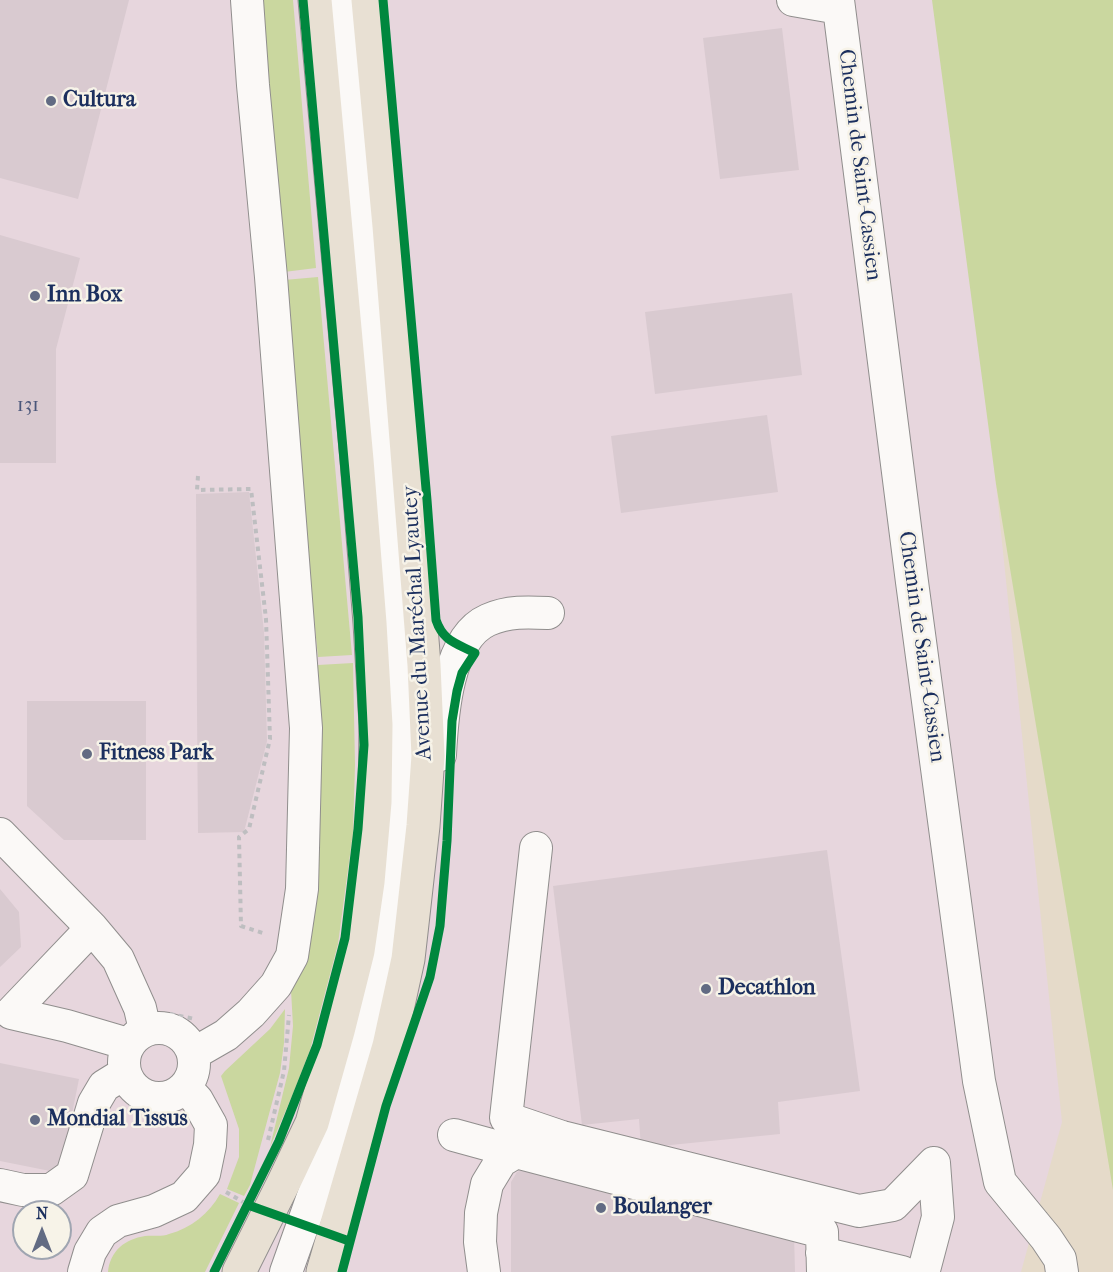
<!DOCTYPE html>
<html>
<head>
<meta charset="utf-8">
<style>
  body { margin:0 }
  #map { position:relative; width:1113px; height:1272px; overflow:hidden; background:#e5dac9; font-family:"IM FELL French Canon",serif }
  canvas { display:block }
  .north { position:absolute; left:12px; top:1200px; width:60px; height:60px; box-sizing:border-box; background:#f7f3e8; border:2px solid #9fa5b1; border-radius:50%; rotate:0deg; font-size:16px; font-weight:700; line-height:24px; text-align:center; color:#1b2f5e }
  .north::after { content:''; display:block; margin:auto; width:21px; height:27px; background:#626b83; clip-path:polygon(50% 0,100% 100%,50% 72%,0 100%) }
</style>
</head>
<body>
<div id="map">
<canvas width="1113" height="1272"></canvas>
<div class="north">N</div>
</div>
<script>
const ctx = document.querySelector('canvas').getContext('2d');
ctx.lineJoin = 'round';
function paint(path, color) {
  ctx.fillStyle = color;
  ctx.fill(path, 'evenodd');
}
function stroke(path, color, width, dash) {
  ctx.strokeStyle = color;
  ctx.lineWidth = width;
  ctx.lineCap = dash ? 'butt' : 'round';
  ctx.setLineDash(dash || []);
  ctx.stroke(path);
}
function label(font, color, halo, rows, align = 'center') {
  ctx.font = font + ' "IM FELL French Canon",serif';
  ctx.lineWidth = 5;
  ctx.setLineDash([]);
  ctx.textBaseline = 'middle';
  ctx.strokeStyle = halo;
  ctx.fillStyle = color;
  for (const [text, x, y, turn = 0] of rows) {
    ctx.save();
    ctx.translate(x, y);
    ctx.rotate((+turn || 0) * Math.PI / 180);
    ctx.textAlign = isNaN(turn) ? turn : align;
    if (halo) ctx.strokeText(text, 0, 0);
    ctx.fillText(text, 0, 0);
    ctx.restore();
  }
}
paint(new Path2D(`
  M 0,0 L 940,0 L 996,484 L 1062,1122 L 1021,1272 L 0,1272 ZM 24,1212 L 60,1212 L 60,1248 L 24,1248 Z`), '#e7d6dd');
paint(new Path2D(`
  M 258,0 L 293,0 L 316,268 L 284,272 Z
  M 932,0 L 1113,0 L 1113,1190 L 996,484 Z
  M 318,277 L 352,655 L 318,657 L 308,560 L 284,280 Z
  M 353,663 L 355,765 L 353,832 L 338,944 L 310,1050 L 292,1096 L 270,1147 L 289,1068 L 293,1026 L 291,990 L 320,777 L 318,665 Z
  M 285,1009 L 284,1043 L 280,1073 L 250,1185 L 244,1196 L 227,1189 L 239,1157 L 239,1129 L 221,1076 L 225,1071 L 270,1029 Z
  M 220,1194 L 239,1203 L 205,1272 L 108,1272 C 110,1251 125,1239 145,1236 C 153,1235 162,1237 169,1234 C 191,1228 209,1214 220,1194 Z`), '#cad79f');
paint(new Path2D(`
  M 0,0 L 129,0 L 78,199 L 0,178 Z
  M 782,28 L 799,170 L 720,179 L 703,38 Z
  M 0,235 L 80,258 L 56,349 L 56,463 L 0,463 Z
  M 792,293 L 802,375 L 655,394 L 645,312 Z
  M 767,415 L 778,492 L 621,513 L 611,436 Z
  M 249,492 L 264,632 L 267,741 L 244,832 L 198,833 L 197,709 L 196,494 Z
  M 27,701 L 146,701 L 146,840 L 64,840 L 27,806 Z
  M 827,850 L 860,1091 L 778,1102 L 780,1134 L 641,1148 L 639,1119 L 582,1125 L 553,886 Z
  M 0,889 L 19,912 L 21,947 L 0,967 Z
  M 0,1063 L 79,1079 L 60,1173 L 0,1161 Z
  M 529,1167 L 794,1234 L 795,1272 L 511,1272 L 511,1182 L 517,1172 Z`), '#d9cad0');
const minor = new Path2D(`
  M 793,0 L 839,8
  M 838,0 L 912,582 L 979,1081 L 1000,1182 L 1046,1238 L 1060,1259 L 1062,1272
  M 440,755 C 442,716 447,638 488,620 C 508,611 528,612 548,613
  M 0,834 L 92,928 L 118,959 L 140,1008 L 145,1030
  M 536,848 L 506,1118 L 562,1137 L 859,1211 L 893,1205 L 934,1163
  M 92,928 L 11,1013 L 67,1026 L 128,1044
  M124 1063a35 35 0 1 1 70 0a35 35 0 1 1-70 0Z
  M 193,1054 L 226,1035 L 251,1013 L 276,985 L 292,956 L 302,889 L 306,728 L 271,277 L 253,85 L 247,0
  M 454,1135 L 516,1152
  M 0,1185 L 23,1190 L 51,1190 L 72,1175 L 94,1103 L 104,1086 L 125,1073
  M 822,1253 L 902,1272
  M 84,1272 L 90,1252 L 102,1232 L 118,1221 L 154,1211 L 184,1197 L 204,1174 L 210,1145 L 211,1125 L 197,1100 L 185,1087
  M 286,1272 L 328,1154 L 366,1036 L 379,976 L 394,886 L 402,774 L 402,705 L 397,625 L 342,0
  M 484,1272 L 480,1242 L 481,1213 L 487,1184 L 501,1161 L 516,1152 L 822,1232 L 823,1272
  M 920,1272 L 924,1270 L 938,1217 L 934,1163`);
const major = new Path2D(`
  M 239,1272 L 284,1182 L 312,1123 L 338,1031 L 358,951 L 368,882 L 375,802 L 376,725 L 370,623 L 357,460 L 315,0
  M 323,1272 L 389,1046 L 408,959 L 423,826 L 428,756 L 424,665 L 389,226 L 368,0`);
stroke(minor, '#908e8d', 34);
stroke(major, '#908e8d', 35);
stroke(new Path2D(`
  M 198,476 L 197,490 L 251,489 L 266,619 L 270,739 L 249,829 L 239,837 L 241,926 L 266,934
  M 170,1014 L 195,1019
  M 129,1104 L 162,1109 L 165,1111
  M 268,1140 L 284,1071 L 289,1015
  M 226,1192 L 243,1202`), '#bebec0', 4, [4.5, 4.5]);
stroke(minor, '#fbf9f7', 32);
stroke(major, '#e8e0d3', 33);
stroke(new Path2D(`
  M 248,1205 L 349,1241
  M 214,1272 L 279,1141 L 317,1045 L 345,938 L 358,829 L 364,745 L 358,617 L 303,0
  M 342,1272 L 386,1106 L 430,977 L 440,926 L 447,841 L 452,721 L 457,691 L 462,673 L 475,653 C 456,643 443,641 436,620 L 427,500 L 383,0`), '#00873e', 9);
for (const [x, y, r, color] of [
  [51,101,6,"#626b83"],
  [35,296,6,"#626b83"],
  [87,754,6,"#626b83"],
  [706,989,6,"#626b83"],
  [35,1120,6,"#626b83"],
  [601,1208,6,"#626b83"]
]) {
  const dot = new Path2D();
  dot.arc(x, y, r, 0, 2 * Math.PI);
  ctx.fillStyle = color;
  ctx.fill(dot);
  stroke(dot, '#f7f3e8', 2);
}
label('20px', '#4a567a', null, [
  ["131",28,406]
]);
label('bold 22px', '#1b2f5e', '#f7f3e8', [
  ["Cultura",63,101],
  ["Inn Box",47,296],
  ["Fitness Park",99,754],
  ["Decathlon",718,989],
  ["Mondial Tissus",47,1120],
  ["Boulanger",613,1208]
], 'left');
label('22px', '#1b2f5e', '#f7f3e8', [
  ["Chemin de Saint-Cassien",859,165,83],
  ["Avenue du Maréchal Lyautey",418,623,-93],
  ["Chemin de Saint-Cassien",921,647,82]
]);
</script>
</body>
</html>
